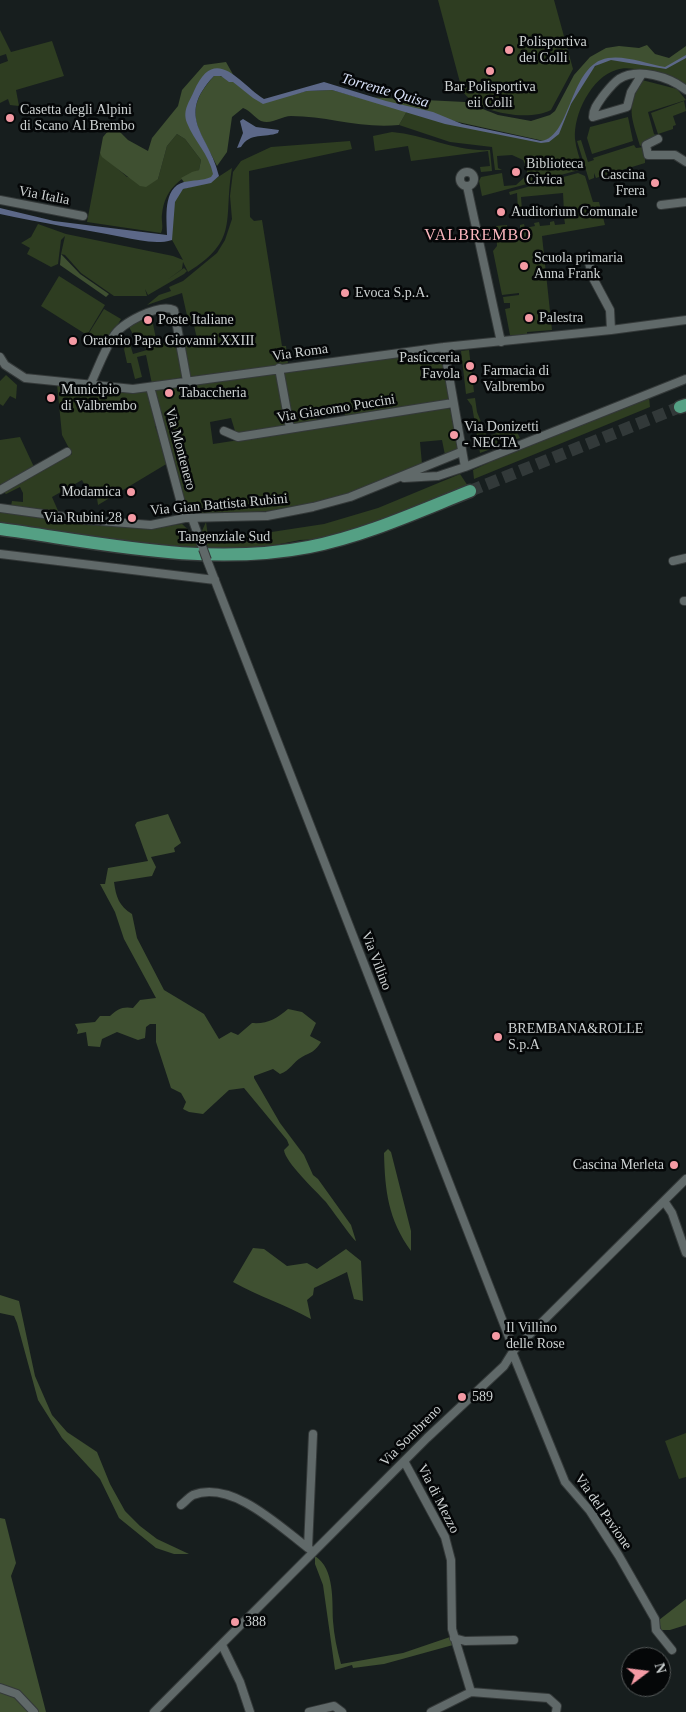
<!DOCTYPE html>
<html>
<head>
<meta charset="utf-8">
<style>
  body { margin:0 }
  #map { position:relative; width:686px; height:1712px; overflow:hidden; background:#171e1e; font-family:Georgia,serif }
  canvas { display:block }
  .north { position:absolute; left:621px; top:1647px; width:50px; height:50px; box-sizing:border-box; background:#050708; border:1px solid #555959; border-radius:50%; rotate:75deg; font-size:14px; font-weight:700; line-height:20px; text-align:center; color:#ced3d3 }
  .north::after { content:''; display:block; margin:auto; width:18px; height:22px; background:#f49aa4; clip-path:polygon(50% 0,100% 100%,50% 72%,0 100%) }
</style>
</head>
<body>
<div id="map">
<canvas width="686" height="1712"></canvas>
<div class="north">N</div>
</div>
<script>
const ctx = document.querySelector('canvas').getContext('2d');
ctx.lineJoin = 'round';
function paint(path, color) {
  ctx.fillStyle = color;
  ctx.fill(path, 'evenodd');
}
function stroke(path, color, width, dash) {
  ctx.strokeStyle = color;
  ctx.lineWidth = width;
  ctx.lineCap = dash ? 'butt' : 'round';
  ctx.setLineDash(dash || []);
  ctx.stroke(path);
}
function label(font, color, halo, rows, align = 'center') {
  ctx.font = font + ' Georgia,serif';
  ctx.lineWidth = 5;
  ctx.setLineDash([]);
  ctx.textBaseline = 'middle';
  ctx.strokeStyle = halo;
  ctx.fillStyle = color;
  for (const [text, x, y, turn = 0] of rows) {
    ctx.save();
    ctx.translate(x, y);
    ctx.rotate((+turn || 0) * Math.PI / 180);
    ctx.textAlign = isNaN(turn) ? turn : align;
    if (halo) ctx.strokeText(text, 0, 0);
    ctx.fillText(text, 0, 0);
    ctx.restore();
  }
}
paint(new Path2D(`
  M 438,0 L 554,0 L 573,69 L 551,110 C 529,122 475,113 462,90 Z
  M 0,30 L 11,52 L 52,41 L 64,76 L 16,90 L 19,106 L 10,105 L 8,99 L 0,103 L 0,64 L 8,61 L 6,54 L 0,56 Z
  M 686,56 L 686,86 C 675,78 664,76 651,73 C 640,70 627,66 616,70 C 592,77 573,114 575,139 C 576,149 580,159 583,169 L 482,196 L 479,181 L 481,177 L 502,173 L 504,186 L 516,185 L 527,175 L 527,168 L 523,160 L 512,155 L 497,156 L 498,168 L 502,170 L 495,170 L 492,147 L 450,142 L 399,125 L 407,111 L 539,142 C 548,132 559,122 566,112 C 579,93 586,64 611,58 L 666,68 Z
  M 642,80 L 677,89 L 686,100 L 648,112 L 654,134 L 658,136 L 640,146 C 631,115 626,109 642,80 Z
  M 684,101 L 686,111 L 673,116 L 676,125 L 673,126 L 673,129 L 658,134 L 651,113 Z
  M 628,117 L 633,141 L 592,154 L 587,138 L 590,127 Z
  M 392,132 C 426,135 456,152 490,150 L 492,171 L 481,172 L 480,167 L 490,166 L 488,151 L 411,161 L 408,146 L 375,151 L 373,136 Z
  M 177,134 L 185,139 L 201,160 L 199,170 C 178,179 165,190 162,214 C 161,221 164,227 161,233 L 87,222 L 100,153 L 127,177 L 158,179 L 167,146 Z
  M 581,140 L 588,162 L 594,160 L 593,158 L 634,145 L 636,148 L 645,147 L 645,163 L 596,178 L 594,173 L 594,178 L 589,180 L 577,141 Z
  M 350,141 L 352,149 L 249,171 L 250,217 L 254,221 L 262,220 L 282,346 L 286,346 L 288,364 L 189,377 L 184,341 L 197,339 L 193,321 L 188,320 L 182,293 L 147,305 L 159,295 L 171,291 L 169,287 L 183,281 L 217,253 L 225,240 L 232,219 L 230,196 L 233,172 L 241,161 L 271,147 Z
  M 232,168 C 223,220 240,240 188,272 L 183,262 L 182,269 L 167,280 L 184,268 L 187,271 L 184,274 L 148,295 L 145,289 L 147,296 L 114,296 L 81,273 L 65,255 L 61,254 L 65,236 L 61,240 L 58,264 L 51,267 L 27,254 L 30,248 L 21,243 L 31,237 L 38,224 L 66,234 L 173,256 L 183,260 L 171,238 L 170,207 L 179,190 L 212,181 Z
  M 578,173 L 585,176 L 593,202 L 599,202 L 605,225 L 542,236 L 552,330 L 527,332 L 527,335 L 510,335 L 505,309 L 510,308 L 510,303 L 504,303 L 503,297 L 519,295 L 519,293 L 502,295 L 493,251 L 497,246 L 496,226 L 507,225 L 508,232 L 520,230 L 520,225 L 524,224 L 525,228 L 535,226 L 534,223 L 539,222 L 540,226 L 550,225 L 550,222 L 554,221 L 555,225 L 565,224 L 564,217 L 567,215 L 564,212 L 563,193 L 521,197 L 522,210 L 518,210 L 517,193 L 510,195 L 509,192 Z
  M 59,276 L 105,305 L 87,335 L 41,306 Z
  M 104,309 L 121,319 L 107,343 L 89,333 Z
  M 151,314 L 157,344 L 175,341 L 183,377 L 152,384 L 146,355 L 137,357 L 142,377 L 135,379 L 131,363 L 127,363 L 124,349 L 127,343 L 122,339 L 128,338 L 133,354 L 147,350 L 136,340 L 129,327 L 139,317 Z
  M 469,350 L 474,392 L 466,394 L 461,351 Z
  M 422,352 L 423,357 L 437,355 L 444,365 L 450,401 L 345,416 L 344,411 L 316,416 L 317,421 L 240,434 L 235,431 L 231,418 L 210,422 L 213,444 L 448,408 L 452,411 L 459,450 L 445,455 L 442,440 L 420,442 L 422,464 C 385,480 346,498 306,506 C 274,512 240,513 207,513 L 192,514 L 188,505 L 183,506 L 174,472 L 177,471 L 154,389 Z
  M 6,375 L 17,385 L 16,399 L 10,396 L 3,406 L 0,404 L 0,381 Z
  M 57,384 L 113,391 L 147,391 L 158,426 L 155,426 L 168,463 L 98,505 L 97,498 L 92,499 L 82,480 L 52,497 L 59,513 L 11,506 L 12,501 L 23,502 L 23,493 L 20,487 L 6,494 L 3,492 L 72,454 L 62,435 Z
  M 649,397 L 650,407 L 474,479 L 473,470 L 488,463 L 488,461 Z
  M 475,398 L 477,412 L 487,437 L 514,426 L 520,438 L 480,453 L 472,406 L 467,399 Z
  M 20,437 L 34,467 L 0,485 L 0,440 Z
  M 460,474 L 468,486 L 369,526 L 320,539 L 300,540 L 260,548 L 209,549 L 201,533 L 206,522 L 208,536 L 265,533 L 324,524 L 378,508 Z
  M 0,512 L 96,524 L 153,528 L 182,524 L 192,533 L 199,549 L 168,547 L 0,524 Z
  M 686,1433 L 686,1477 L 679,1479 L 665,1441 Z`), '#2e3d21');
paint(new Path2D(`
  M 647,45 L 655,54 L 669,58 L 686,46 L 686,56 L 666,68 L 611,58 C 569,67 575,130 544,141 L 458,122 L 365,97 L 465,102 L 498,115 L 531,121 L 550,115 L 555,111 L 574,75 L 590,57 L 606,48 L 619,46 L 639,48 Z
  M 226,62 L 235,78 L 214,72 L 188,112 L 212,159 L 215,179 L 186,185 L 181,178 L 192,172 L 199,170 L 201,160 L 185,139 L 177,134 L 167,146 L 158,179 L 146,187 L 140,186 L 102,157 L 100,153 L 103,137 L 108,131 L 118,130 L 128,140 L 148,151 L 152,138 L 178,106 L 182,90 L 204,65 Z
  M 214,76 C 231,74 246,93 261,102 L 307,91 L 332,90 L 407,111 L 399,125 C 361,129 328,116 291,116 C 281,116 272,125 261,121 C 254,117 251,111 243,108 L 232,117 L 227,152 L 217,166 C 200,129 180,113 214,76 Z
  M 61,254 L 80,274 L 109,294 L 106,297 L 60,265 Z
  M 168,814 L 181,843 L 174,848 L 175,852 L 151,857 L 156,867 L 152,876 L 114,882 C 116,897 119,906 132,914 L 137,938 L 164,990 L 204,1014 L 219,1039 L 231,1032 L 238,1035 L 252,1023 C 268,1024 276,1019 288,1009 L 302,1012 L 316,1023 L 310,1036 L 321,1042 C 315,1052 311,1052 302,1057 C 293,1062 290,1071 280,1074 L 273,1069 L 254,1076 L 254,1078 L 280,1123 L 304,1155 L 313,1175 L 318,1179 L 351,1225 L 356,1241 C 353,1240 331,1208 325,1201 C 316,1191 285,1162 284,1150 L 289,1145 L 287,1140 L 244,1088 L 229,1090 L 203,1114 L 189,1112 L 183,1109 L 186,1102 L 181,1093 L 171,1088 L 156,1042 L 156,1024 L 150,1024 L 146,1027 L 145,1038 L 138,1040 L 117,1032 L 102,1039 L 100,1047 L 88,1046 L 86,1032 L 77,1034 L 78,1030 L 75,1024 L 95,1022 L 100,1016 L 110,1016 C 117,1009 123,1006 133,1008 L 140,1000 L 156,998 L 124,939 L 115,912 L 100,884 L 105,884 L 108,868 L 148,861 L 135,825 L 137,822 Z
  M 388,1149 L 391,1152 L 411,1231 L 411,1251 C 388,1219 385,1191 384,1153 Z
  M 253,1248 L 264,1249 L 287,1266 L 307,1263 L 317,1269 L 346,1249 L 361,1261 L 363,1301 L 354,1299 L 347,1272 L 314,1288 L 313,1295 L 307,1300 L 311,1319 C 286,1305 258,1296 233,1282 Z
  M 0,1295 L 19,1301 L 35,1376 L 52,1415 L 67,1432 L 97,1452 L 110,1484 L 125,1511 L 140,1526 L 157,1539 L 189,1554 L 174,1554 L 156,1548 L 119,1518 L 100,1479 L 62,1438 L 38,1400 L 17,1323 L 14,1316 L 0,1313 Z
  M 0,1518 L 5,1519 L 16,1563 L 11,1576 L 46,1712 L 0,1712 Z
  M 315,1556 C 335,1569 332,1601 333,1621 C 334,1635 337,1650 341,1664 L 403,1653 L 450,1637 L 453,1645 L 384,1664 L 353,1668 L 352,1665 L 335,1670 L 323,1585 L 315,1564 Z
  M 686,1599 L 686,1625 L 670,1630 L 661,1630 L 659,1620 Z`), '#3f5031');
paint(new Path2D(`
  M 686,55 L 686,58 L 666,69 L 611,60 L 595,66 L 571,104 L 559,134 L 549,142 L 541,143 L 445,124 L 332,90 L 307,91 L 263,104 L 253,98 L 233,82 L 229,82 L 221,76 L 214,76 C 174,118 210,135 219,176 L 211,183 L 183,189 L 175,202 L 172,240 C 156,245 139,240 122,237 C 81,229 41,223 0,214 L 0,208 L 54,221 L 167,235 C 167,219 162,188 184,182 C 193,180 202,181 211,177 L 213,174 C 209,154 194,141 187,123 C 182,110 190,101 194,91 C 215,43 239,83 264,99 L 324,82 L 386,101 L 433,112 L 462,124 L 541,141 C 572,137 569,64 608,58 C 625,55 648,64 665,67 Z
  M 243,119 L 256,127 L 279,130 L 278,133 C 265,138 250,132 241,147 L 237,148 L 243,133 L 240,121 Z`), '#5c6888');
stroke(new Path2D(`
  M 470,491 L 680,407`), '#323939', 12, [12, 6]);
const minor = new Path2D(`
  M 642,74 L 631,92 L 627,107 L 593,117 C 593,109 598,103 603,96 C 607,91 613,83 619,79 C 638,67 670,77 686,90
  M 658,139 L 646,145 L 648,155 L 675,155 L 686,162
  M460 179a7 7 0 1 1 14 0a7 7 0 1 1-14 0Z
  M 467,186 L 501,342
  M 0,200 L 83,216
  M 661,205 L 686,202
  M 589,263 L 594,280 L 610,310 L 611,330
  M 444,347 L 465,467
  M 0,357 L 5,365 L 25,378 L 133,389 L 444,347 L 611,330 L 686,320
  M 279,368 L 290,428
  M 91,383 C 98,368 104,351 113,337 C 121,323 159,303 174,310 L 187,381
  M 150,387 L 185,518
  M 224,431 L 238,437 L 453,403
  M 404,478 L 438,476 L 465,467 L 686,379
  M 0,490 L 67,452
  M 0,508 L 87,520 L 151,525 L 185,518 L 267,516 L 313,507 L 350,497 L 461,452
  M 192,518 L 203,549
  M 0,554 L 215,580
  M 207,560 L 514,1350
  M 673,561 L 686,558
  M 684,601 L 686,601
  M 664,1201 L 672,1213 L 686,1253
  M 513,1354 L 565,1482 L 590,1511 L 619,1556 L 655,1619 L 656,1630 L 672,1650
  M 404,1461 L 445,1537 L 451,1560 L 452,1629 L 471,1692 L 548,1698 L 557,1706 L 556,1712
  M 181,1505 C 185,1502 189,1497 193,1495 C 232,1480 279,1526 308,1548
  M 311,1550 L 308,1548 L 313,1434
  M 454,1638 L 465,1641 L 514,1640
  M 222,1645 L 240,1682 L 250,1712
  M 0,1688 L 17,1694 L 34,1712
  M 154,1712 L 427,1438 L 504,1366 L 514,1350 L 686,1179
  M 309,1712 L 334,1706 L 342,1712
  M 431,1712 L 471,1692`);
const trunk = new Path2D(`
  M 680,407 L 686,405
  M 0,529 C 102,543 206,567 309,547 C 365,536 417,512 470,491`);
stroke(minor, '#343939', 10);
stroke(trunk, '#343939', 15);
stroke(minor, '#606969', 8);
stroke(trunk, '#54a084', 12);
const minorBridge = new Path2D(`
  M 203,549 L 207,560`);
stroke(minorBridge, '#343939', 10, []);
stroke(minorBridge, '#606969', 8);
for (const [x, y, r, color] of [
  [509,50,5,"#f49aa4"],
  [490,71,5,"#f49aa4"],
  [10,118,5,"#f49aa4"],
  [516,172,5,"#f49aa4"],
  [655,183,5,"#f49aa4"],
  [501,212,5,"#f49aa4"],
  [524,266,5,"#f49aa4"],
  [345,293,5,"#f49aa4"],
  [529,318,5,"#f49aa4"],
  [148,320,5,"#f49aa4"],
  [73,341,5,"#f49aa4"],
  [470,366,5,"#f49aa4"],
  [473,379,5,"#f49aa4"],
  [169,393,5,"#f49aa4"],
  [51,398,5,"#f49aa4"],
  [454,435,5,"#f49aa4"],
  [131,492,5,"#f49aa4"],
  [132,518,5,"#f49aa4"],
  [498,1037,5,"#f49aa4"],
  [674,1165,5,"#f49aa4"],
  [496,1336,5,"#f49aa4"],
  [462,1397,5,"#f49aa4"],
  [235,1622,5,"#f49aa4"]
]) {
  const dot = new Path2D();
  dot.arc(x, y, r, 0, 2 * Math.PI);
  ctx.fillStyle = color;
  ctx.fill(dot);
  stroke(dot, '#050708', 2);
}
label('14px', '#ced3d3', '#050708', [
  ["Polisportiva",519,42],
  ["dei Colli",519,58],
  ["Bar Polisportiva",490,87,"center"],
  ["eii Colli",490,103,"center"],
  ["Casetta degli Alpini",20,110],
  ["di Scano Al Brembo",20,126],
  ["Biblioteca",526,164],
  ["Civica",526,180],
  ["Cascina",645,175,"right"],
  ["Frera",645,191,"right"],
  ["Auditorium Comunale",511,212],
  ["Scuola primaria",534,258],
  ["Anna Frank",534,274],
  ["Evoca S.p.A.",355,293],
  ["Palestra",539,318],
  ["Poste Italiane",158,320],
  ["Oratorio Papa Giovanni XXIII",83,341],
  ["Pasticceria",460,358,"right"],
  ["Favola",460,374,"right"],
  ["Farmacia di",483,371],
  ["Valbrembo",483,387],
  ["Municipio",61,390],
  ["di Valbrembo",61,406],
  ["Tabaccheria",179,393],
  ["Via Donizetti",464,427],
  ["- NECTA",464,443],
  ["Modamica",121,492,"right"],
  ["Via Rubini 28",122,518,"right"],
  ["BREMBANA&ROLLE",508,1029],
  ["S.p.A",508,1045],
  ["Cascina Merleta",664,1165,"right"],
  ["Il Villino",506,1328],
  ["delle Rose",506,1344],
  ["589",472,1397],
  ["388",245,1622]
], 'left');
label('14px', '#ced3d3', '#050708', [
  ["Via Italia",44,196,11],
  ["Via Roma",300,353,-8],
  ["Via Giacomo Puccini",336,409,-9],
  ["Via Montenero",180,449,75],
  ["Via Gian Battista Rubini",219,505,-5],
  ["Tangenziale Sud",224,537],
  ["Via Villino",376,961,69],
  ["Via Sombreno",411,1436,-45],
  ["Via di Mezzo",438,1499,63],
  ["Via del Pavione",603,1512,55]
]);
label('italic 15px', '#d9e2f9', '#050708', [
  ["Torrente Quisa",385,91,16]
]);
ctx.letterSpacing = '1px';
label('16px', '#fcb7be', '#050708', [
  ["VALBREMBO",478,236]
]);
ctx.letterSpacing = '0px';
</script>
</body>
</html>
